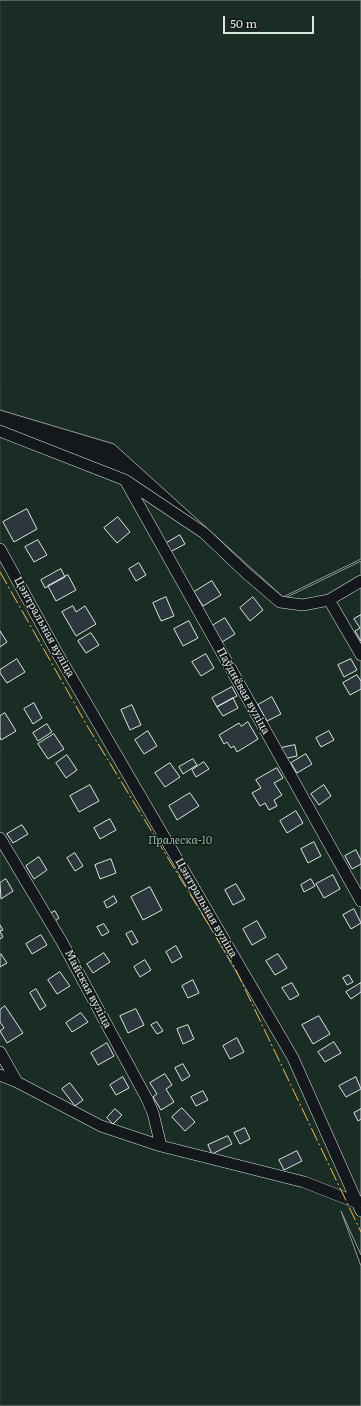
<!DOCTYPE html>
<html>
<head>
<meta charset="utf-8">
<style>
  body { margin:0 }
  #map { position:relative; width:361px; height:1406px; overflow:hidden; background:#14181c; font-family:Literata,serif }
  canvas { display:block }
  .scale { position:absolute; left:223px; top:16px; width:91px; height:18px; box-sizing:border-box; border:2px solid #d8e6dc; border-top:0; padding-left:5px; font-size:12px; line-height:14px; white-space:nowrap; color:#d8e6dc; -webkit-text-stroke:3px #14181c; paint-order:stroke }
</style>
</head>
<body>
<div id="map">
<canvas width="361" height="1406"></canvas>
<div class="scale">50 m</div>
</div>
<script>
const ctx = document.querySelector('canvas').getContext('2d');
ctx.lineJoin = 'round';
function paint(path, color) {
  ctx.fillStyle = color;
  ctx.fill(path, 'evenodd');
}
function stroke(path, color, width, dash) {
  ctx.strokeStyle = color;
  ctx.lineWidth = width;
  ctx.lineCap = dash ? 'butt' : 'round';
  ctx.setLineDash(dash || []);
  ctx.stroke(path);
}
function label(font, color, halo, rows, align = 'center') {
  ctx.font = font + ' Literata,serif';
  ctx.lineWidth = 3;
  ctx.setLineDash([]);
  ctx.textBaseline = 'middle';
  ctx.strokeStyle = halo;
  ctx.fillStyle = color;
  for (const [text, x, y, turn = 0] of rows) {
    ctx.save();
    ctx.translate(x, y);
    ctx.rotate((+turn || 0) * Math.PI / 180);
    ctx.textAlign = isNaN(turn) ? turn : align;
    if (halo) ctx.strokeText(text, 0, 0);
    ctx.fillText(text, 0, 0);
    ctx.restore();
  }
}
const green = new Path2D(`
  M 0,0 L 361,0 L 361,559 L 283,597 L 114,444 L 0,410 Z
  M 0,428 L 123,474 L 283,599 L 361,561 L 361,1255 L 341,1211 L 361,1266 L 361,1406 L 0,1406 Z`);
paint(green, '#1a2d24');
stroke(green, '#939e99', 1);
const building = new Path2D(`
  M 27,509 L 37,529 L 14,542 L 3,522 Z
  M 118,517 L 130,532 L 117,543 L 104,528 Z
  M 180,535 L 185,544 L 170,552 L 165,544 Z
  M 38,540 L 47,555 L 34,562 L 25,547 Z
  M 139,563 L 146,575 L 136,581 L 129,569 Z
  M 61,569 L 65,577 L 45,588 L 41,580 Z
  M 68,575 L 76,590 L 56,601 L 48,586 Z
  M 212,581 L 221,595 L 203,606 L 194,592 Z
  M 166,597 L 174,616 L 161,621 L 153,603 Z
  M 253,597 L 263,610 L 250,621 L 240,608 Z
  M 73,606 L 76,612 L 85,606 L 96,624 L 76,636 L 62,612 Z
  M 361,615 L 361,641 L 355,631 L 360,628 L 354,619 Z
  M 225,618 L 235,634 L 222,642 L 212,626 Z
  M 189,621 L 198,638 L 183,646 L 174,629 Z
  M 0,631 L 7,642 L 0,647 Z
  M 91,633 L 99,645 L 86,653 L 78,641 Z
  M 206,654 L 214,668 L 201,676 L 192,662 Z
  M 17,659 L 25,672 L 7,683 L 0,673 L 0,670 Z
  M 351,659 L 357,670 L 344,677 L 338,665 Z
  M 357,675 L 361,681 L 361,689 L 350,695 L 343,683 Z
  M 232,687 L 237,696 L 217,707 L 212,698 Z
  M 272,697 L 281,714 L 267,721 L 258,705 Z
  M 233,698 L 238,708 L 223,716 L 217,707 Z
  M 34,703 L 42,718 L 33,724 L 24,709 Z
  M 132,705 L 141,725 L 130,730 L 121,710 Z
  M 5,713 L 16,731 L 1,740 L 0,737 L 0,716 Z
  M 248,722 L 258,739 L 237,752 L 234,746 L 231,748 L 227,742 L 224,744 L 219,735 L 239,723 L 241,726 Z
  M 47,724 L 52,732 L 38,741 L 33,733 Z
  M 148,731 L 157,746 L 144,754 L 135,740 Z
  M 329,731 L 334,740 L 321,747 L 316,738 Z
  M 54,734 L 64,749 L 48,759 L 38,744 Z
  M 295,745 L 297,756 L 284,759 L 281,748 Z
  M 306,754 L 312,764 L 297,773 L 291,763 Z
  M 67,755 L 77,770 L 66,778 L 56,763 Z
  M 193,759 L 197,765 L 183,774 L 179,767 Z
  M 204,762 L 209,769 L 196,777 L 192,770 Z
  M 170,763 L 180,777 L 165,787 L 155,773 Z
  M 277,768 L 283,778 L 274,783 L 282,795 L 274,800 L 277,806 L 269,810 L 265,803 L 260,806 L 252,793 L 261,788 L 256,780 Z
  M 90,785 L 99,801 L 79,812 L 70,796 Z
  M 324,785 L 331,796 L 319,805 L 311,794 Z
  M 190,793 L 199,806 L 177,820 L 169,806 Z
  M 296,811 L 303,823 L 287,833 L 280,821 Z
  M 110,819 L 116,830 L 100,839 L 94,828 Z
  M 22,825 L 28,834 L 13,843 L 7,834 Z
  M 314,842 L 321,856 L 308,863 L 301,849 Z
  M 356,850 L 361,860 L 361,864 L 352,869 L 345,856 Z
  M 75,853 L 83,866 L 75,871 L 67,858 Z
  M 39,857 L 47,870 L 34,879 L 26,866 Z
  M 111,859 L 116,873 L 100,879 L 95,865 Z
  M 333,875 L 340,889 L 324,898 L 316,884 Z
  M 6,879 L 13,891 L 1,899 L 0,883 Z
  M 311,879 L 315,886 L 304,892 L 301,885 Z
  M 236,884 L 245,899 L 233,905 L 225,890 Z
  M 150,887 L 162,910 L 143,920 L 131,897 Z
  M 114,896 L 117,902 L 107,908 L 104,902 Z
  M 354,909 L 361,923 L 351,929 L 343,915 Z
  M 55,911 L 59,918 L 55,921 L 50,914 Z
  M 257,921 L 266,937 L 252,945 L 243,929 Z
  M 104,924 L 109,932 L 102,936 L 97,927 Z
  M 0,925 L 3,930 L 0,931 L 3,937 L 0,939 Z
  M 132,931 L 138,942 L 132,945 L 126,934 Z
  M 41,935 L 47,945 L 32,954 L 26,944 Z
  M 176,946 L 182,957 L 172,963 L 166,952 Z
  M 104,953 L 110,962 L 93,973 L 87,964 Z
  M 1,954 L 7,963 L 0,967 L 0,955 Z
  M 278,954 L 287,968 L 275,975 L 266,961 Z
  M 145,960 L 151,970 L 140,977 L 134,967 Z
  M 60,972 L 70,986 L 57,994 L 48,980 Z
  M 349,975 L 353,982 L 347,985 L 343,978 Z
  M 193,980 L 199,993 L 188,998 L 182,986 Z
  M 292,983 L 299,995 L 290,1000 L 282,988 Z
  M 361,983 L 361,992 L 351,999 L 346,992 Z
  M 36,989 L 46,1006 L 40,1010 L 30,993 Z
  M 5,1006 L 23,1033 L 7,1043 L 0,1031 L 4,1028 L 0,1022 L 0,1010 Z
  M 136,1009 L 144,1025 L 128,1033 L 120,1016 Z
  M 81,1013 L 88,1022 L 72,1032 L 66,1023 Z
  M 319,1016 L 330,1034 L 313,1044 L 302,1025 Z
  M 157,1022 L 163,1031 L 157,1034 L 151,1025 Z
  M 188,1025 L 194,1039 L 183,1044 L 177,1029 Z
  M 237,1038 L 244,1052 L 230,1059 L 223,1046 Z
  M 334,1042 L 341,1053 L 325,1062 L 318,1052 Z
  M 107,1043 L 114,1056 L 98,1065 L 91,1053 Z
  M 183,1064 L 190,1076 L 182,1081 L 175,1068 Z
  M 165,1074 L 172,1085 L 166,1089 L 174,1102 L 161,1110 L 153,1097 L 157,1094 L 150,1083 Z
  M 123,1077 L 129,1088 L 116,1095 L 110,1085 Z
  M 356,1077 L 361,1089 L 346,1097 L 339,1086 Z
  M 70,1083 L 83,1100 L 75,1106 L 62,1089 Z
  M 203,1091 L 208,1100 L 196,1106 L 191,1097 Z
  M 182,1108 L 195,1122 L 185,1131 L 172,1117 Z
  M 115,1109 L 122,1115 L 113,1124 L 107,1118 Z
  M 361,1109 L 361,1119 L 358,1121 L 354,1113 Z
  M 245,1128 L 250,1139 L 240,1144 L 234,1133 Z
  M 228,1136 L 232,1144 L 212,1154 L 208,1145 Z
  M 297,1151 L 302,1161 L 284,1170 L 279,1160 Z`);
paint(building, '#2c363c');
stroke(building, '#d8e6dc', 1);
const street = new Path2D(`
  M 0,431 L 125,480 L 204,533 L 246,573 L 280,602 L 303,605 L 329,600 L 361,581
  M 125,480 L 361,901
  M 0,549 L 56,651 L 293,1058 L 361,1211
  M 329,600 L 361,655
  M 0,838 L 62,942 L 147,1099 L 153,1113 L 161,1146
  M 0,1052 L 17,1082
  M 0,1075 L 17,1082 L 101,1126 L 161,1146 L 304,1182 L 358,1203 L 361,1202`);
stroke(street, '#d8e6dc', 12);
stroke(street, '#14181c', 11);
stroke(new Path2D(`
  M 0,572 L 89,729 L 234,966 L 361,1232`), '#ffb74d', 1, [14, 3, 2, 3]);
label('11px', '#d8e6dc', '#14181c', [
  ["Цэнтральная вуліца",44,627,61],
  ["Паўднёвая вуліца",243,691,61],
  ["Цэнтральная вуліца",206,908,60],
  ["Майская вуліца",88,989,62]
]);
label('italic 11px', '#8ac095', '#14181c', [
  ["Пралеска-10",180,841]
]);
</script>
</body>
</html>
